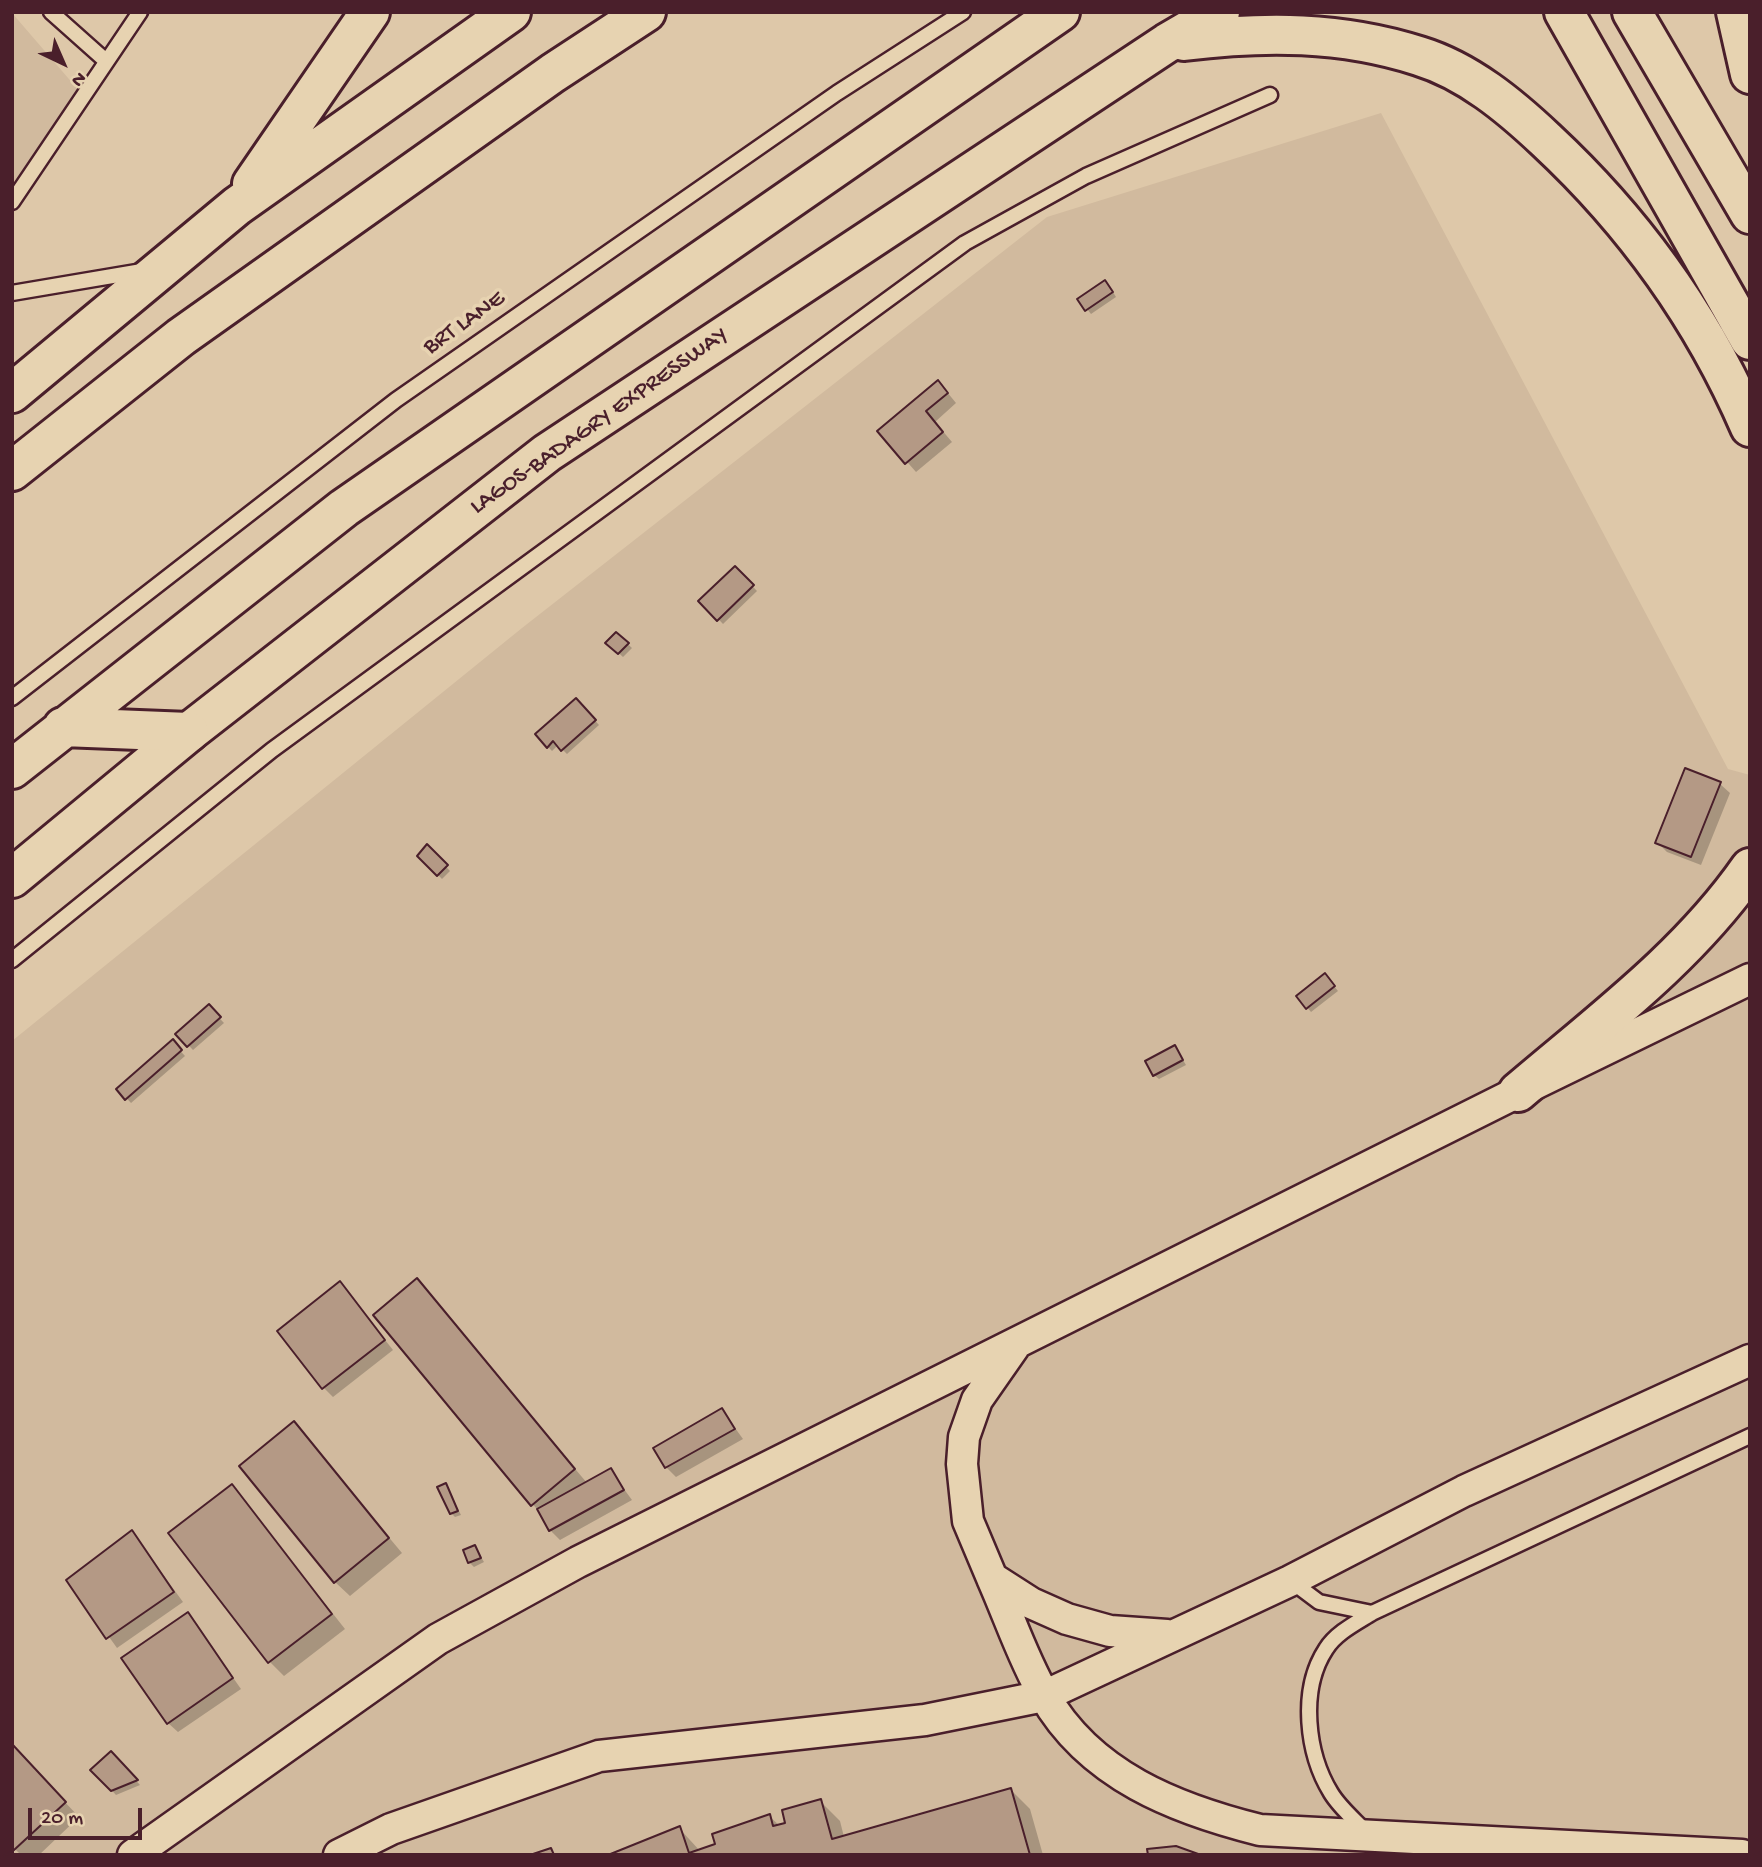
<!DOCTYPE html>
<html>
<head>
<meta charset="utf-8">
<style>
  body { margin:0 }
  #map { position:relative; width:1762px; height:1867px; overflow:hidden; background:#dec8a9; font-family:"Gochi Hand",sans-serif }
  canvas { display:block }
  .frame { position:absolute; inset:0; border:14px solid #4a1f2b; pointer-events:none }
  .north { position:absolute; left:28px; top:28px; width:70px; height:70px; -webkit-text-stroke:5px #e7d3b1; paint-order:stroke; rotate:136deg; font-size:19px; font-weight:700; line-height:28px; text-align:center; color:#4a1f2b }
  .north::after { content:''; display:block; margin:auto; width:24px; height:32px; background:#4a1f2b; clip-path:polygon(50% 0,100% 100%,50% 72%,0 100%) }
  .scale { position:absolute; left:28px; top:1808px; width:114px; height:32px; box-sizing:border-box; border:4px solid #4a1f2b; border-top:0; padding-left:9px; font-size:21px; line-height:24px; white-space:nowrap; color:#4a1f2b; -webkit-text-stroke:5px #e7d3b1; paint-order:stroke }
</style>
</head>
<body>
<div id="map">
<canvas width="1762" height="1867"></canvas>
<div class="frame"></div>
<div class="north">N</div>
<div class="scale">20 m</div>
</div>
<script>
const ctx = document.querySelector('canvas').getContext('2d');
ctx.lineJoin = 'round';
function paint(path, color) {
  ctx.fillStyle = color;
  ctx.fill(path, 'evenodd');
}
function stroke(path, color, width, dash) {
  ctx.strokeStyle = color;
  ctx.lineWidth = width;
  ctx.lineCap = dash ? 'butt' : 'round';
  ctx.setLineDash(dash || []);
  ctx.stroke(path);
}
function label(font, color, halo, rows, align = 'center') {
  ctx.font = font + ' "Gochi Hand",sans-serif';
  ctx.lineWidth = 7;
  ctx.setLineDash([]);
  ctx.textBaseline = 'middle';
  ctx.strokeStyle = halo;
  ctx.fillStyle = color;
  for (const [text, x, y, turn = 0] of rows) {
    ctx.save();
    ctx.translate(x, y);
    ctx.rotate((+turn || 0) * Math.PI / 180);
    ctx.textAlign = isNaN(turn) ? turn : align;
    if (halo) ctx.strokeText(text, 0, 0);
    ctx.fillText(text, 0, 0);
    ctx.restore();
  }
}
paint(new Path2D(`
  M 12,13 L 87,100 L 12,188 Z
  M 1381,113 L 1728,769 L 1750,775 L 1750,1855 L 12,1855 L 12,1041 L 522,628 L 1047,217 Z`), '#d1ba9e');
paint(new Path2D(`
  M 1110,287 L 1116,297 L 1091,314 L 1080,300 Z
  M 947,392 L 956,403 L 935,422 L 952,442 L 916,472 L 880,431 Z
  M 735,568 L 757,591 L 723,624 L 701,601 Z
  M 617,634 L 632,648 L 623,657 L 608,643 Z
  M 576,700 L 599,725 L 567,754 L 558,745 L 552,751 L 537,735 Z
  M 1686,770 L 1720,784 L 1730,793 L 1701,865 L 1667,852 L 1657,842 Z
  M 427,847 L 450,871 L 442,879 L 419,855 Z
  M 1329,980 L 1338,991 L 1311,1012 L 1298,996 Z
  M 209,1007 L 224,1023 L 193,1050 L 178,1034 Z
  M 172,1042 L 185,1056 L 131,1103 L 118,1089 Z
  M 1175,1047 L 1186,1065 L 1159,1079 L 1154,1075 Z
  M 417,1281 L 587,1483 L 610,1470 L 632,1500 L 560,1540 L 550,1530 L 541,1514 L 375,1315 Z
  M 340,1283 L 393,1350 L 333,1397 L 324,1388 Z
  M 722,1410 L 743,1439 L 676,1477 L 666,1467 Z
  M 294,1424 L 402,1553 L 350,1596 L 335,1582 Z
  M 446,1485 L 461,1515 L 455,1517 L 451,1513 Z
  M 232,1486 L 345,1629 L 284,1676 L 270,1662 Z
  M 132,1532 L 183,1602 L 117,1648 L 69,1581 Z
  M 475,1547 L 484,1562 L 474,1567 L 469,1562 Z
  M 188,1614 L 241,1689 L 178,1732 L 168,1723 Z
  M 12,1746 L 79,1817 L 39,1855 L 21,1855 L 12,1846 Z
  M 111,1754 L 140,1785 L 116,1795 L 93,1770 Z
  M 1011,1790 L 1030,1809 L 1043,1855 L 613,1855 L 679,1828 L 700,1851 L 717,1845 L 769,1816 L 780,1826 L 820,1801 L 840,1821 L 844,1837 Z`), '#0003');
const building = new Path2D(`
  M 1105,280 L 1113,292 L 1085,311 L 1077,299 Z
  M 938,380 L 948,393 L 926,411 L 943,432 L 905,464 L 877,431 Z
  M 735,566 L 754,585 L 717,621 L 698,601 Z
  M 616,632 L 629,643 L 618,654 L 605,643 Z
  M 576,698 L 596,720 L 561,751 L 553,741 L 547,748 L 535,734 Z
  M 1685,768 L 1721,782 L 1691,857 L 1655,843 Z
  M 427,844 L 448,865 L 437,876 L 417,856 Z
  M 1325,973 L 1335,986 L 1306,1009 L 1296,996 Z
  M 209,1004 L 221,1017 L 187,1047 L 175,1034 Z
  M 173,1039 L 182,1050 L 125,1100 L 116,1089 Z
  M 1175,1045 L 1183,1060 L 1153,1076 L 1145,1061 Z
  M 417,1278 L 575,1469 L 531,1506 L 373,1315 Z
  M 340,1281 L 385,1340 L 322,1389 L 277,1331 Z
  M 722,1408 L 735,1429 L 665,1468 L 653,1448 Z
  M 294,1421 L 389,1538 L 334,1583 L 239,1466 Z
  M 611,1468 L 624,1490 L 549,1531 L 537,1509 Z
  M 446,1483 L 458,1511 L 450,1514 L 437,1487 Z
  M 232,1484 L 332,1614 L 268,1663 L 168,1533 Z
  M 132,1530 L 174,1592 L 106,1639 L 66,1580 Z
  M 475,1545 L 481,1558 L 468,1563 L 463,1550 Z
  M 188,1612 L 233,1678 L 167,1724 L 121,1658 Z
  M 12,1744 L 66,1802 L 14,1850 L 12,1848 Z
  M 111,1751 L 138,1780 L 111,1791 L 90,1770 Z
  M 1011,1788 L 1030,1855 L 608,1855 L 680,1826 L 689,1853 L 715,1844 L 712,1834 L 770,1814 L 773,1826 L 785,1823 L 782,1810 L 821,1799 L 832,1839 Z
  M 1176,1846 L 1201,1855 L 1148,1855 L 1147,1849 Z
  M 551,1848 L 554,1855 L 530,1855 Z`);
paint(building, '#b49985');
stroke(building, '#4a1f2b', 2);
const service = new Path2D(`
  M 51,12 L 106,61
  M 12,202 L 140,12
  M 12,293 L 142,271
  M 12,698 L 396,400 L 837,93 L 963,12
  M 12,960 L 272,750 L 965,243 L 1086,176 L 1270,95
  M 1291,1581 L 1319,1602 L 1372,1613
  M 1367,1833 C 1356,1821 1340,1808 1331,1793 C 1307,1754 1299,1690 1326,1649 C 1336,1633 1356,1623 1372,1613 L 1750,1436`);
const minor = new Path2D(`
  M 1014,1347 L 977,1400 L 964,1437 L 962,1464 L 968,1521 L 992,1578 L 1031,1603 L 1067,1619 L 1110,1631 L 1167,1635
  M 992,1578 C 1009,1616 1023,1659 1044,1695 C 1090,1776 1176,1809 1260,1830 L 1742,1855
  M 133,1855 L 438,1639 L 578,1562 L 1518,1092 L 1750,979
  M 339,1855 L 391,1829 L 599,1756 L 925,1720 L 1044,1696 L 1290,1581 L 1464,1491 L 1750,1360`);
const primary = new Path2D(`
  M 1564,12 L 1750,340
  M 1632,12 L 1750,214
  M 1736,12 L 1750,74
  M 1184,41 C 1264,31 1341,31 1419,56 C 1468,71 1510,106 1546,140 C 1634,222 1702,316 1750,427
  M 252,184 L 370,12
  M 12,393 L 237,206 L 511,12
  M 12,878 L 189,732 L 547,453 L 1167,43 L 1220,12
  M 1518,1092 C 1600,1022 1688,957 1750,868`);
const motorway = new Path2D(`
  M 12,471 L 181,337 L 553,73 L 646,12
  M 63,727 L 189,732
  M 12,769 L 344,508 L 1060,12`);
stroke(service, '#4a1f2b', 19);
stroke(minor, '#4a1f2b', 35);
stroke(primary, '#4a1f2b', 44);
stroke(motorway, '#4a1f2b', 44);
stroke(service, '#e7d3b1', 14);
stroke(minor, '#e7d3b1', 30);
stroke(primary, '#e7d3b1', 38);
stroke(motorway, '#e7d3b1', 38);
label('24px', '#4a1f2b', '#e7d3b1', [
  ["BRT LANE",465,324,-35],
  ["LAGOS-BADAGRY EXPRESSWAY",600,422,-35]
]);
</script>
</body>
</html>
